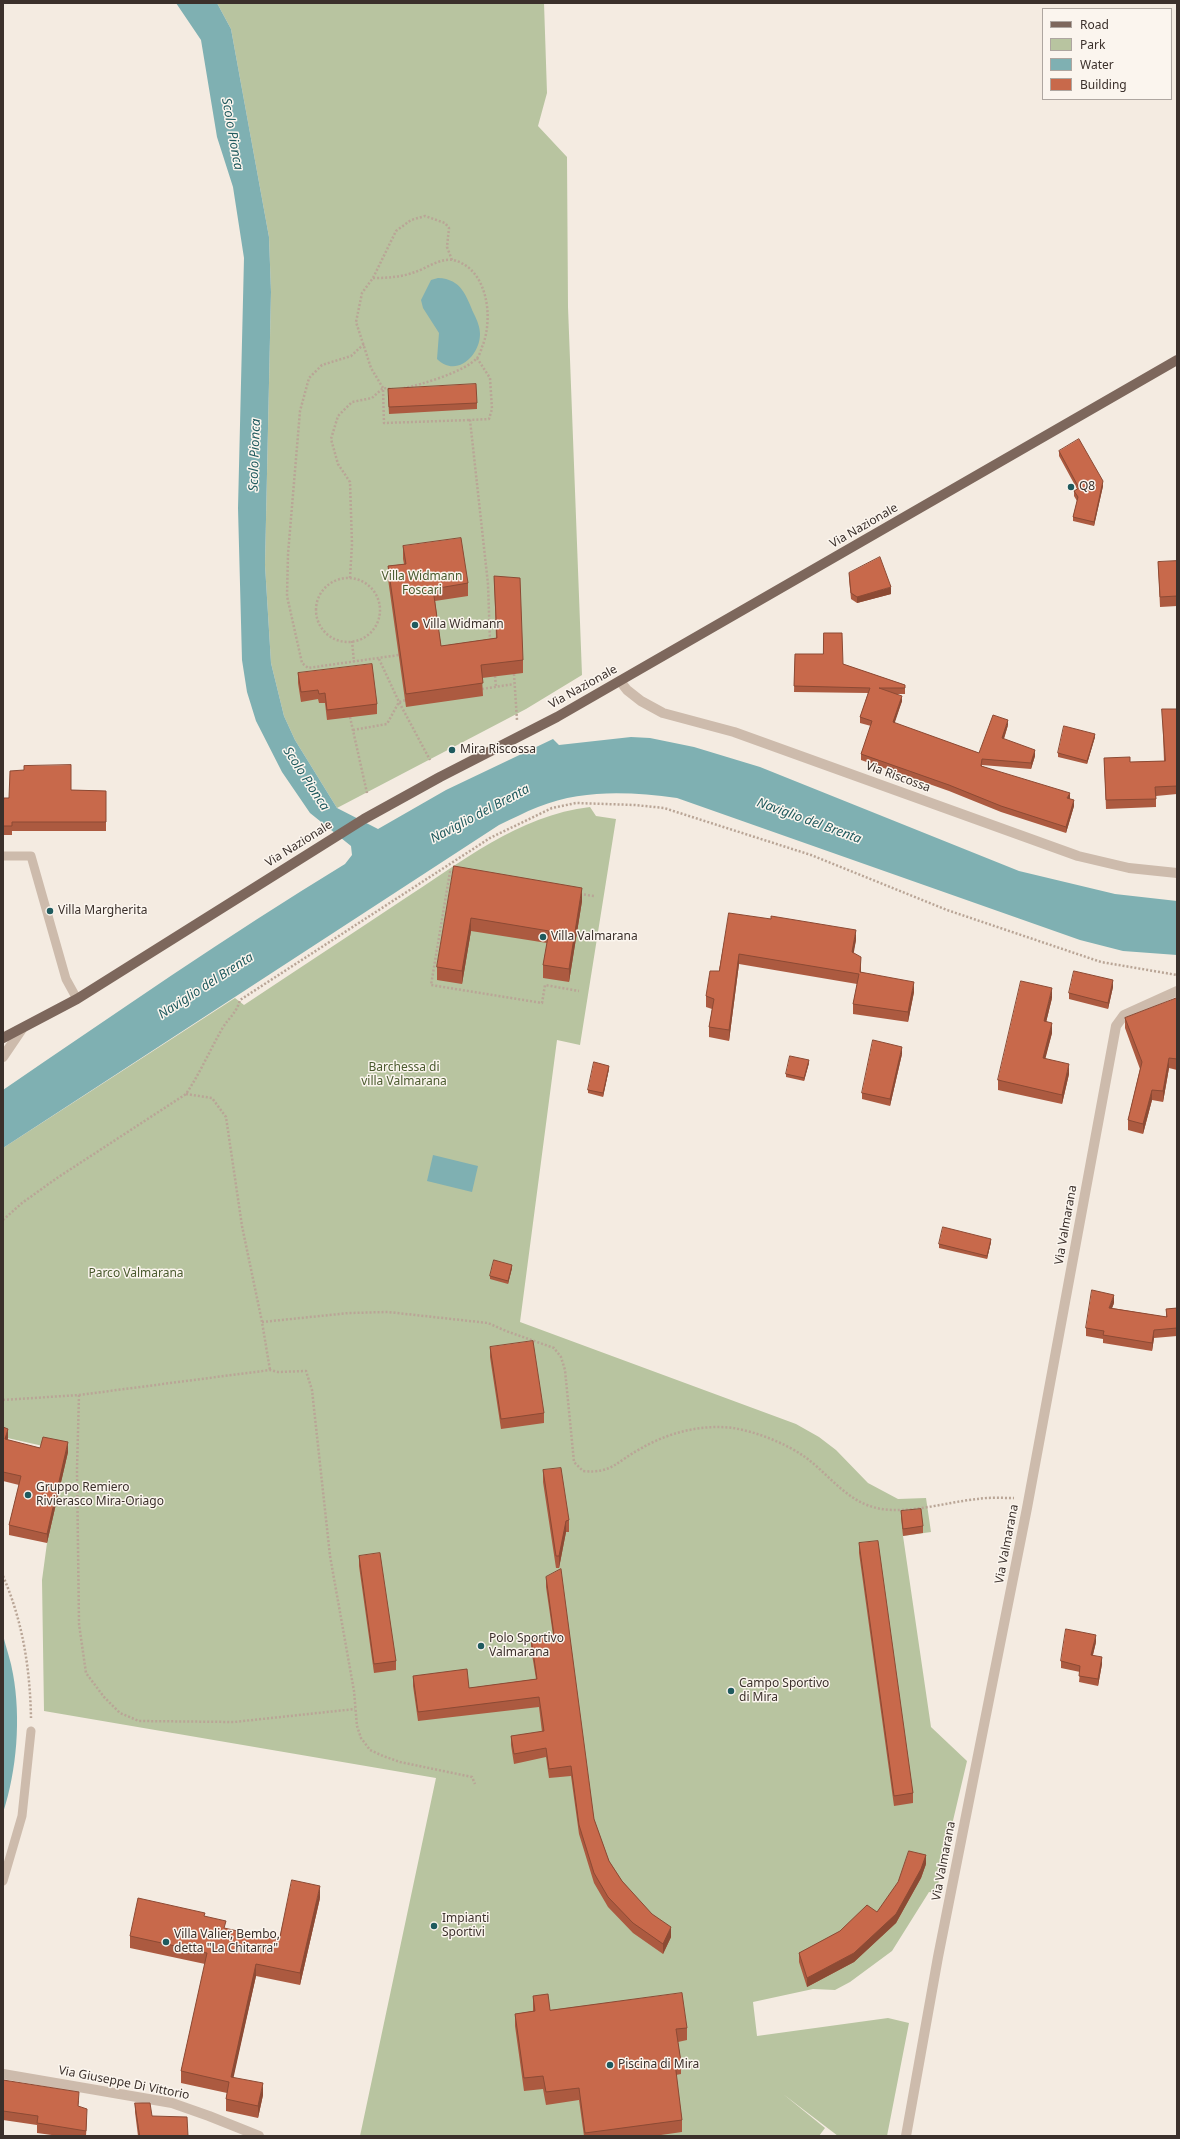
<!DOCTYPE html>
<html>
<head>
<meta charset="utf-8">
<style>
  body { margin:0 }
  #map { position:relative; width:1180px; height:2139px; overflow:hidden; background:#f4ebe1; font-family:"Noto Sans",sans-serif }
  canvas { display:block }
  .frame { position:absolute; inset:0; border:4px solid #3b302b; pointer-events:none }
  .legend { position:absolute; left:1042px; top:8px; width:130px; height:92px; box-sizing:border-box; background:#fbf5ee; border:1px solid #aea6a0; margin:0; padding:5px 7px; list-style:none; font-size:12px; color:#3b302b }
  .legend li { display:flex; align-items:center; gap:8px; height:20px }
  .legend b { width:20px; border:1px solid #aea6a0 }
</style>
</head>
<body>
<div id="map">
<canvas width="1180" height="2139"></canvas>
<div class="frame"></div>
<ul class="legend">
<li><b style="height:5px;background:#7d675c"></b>Road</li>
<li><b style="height:11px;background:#b8c4a0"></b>Park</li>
<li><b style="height:11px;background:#7fb0b2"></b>Water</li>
<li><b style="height:11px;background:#c8694b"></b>Building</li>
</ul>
</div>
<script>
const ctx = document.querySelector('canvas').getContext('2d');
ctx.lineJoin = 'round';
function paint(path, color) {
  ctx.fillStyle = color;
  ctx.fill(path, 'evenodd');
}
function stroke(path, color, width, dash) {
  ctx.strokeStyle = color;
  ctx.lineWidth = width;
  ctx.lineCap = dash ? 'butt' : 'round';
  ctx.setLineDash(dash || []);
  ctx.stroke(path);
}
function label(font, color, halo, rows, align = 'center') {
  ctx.font = font + ' "Noto Sans",sans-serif';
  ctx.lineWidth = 3;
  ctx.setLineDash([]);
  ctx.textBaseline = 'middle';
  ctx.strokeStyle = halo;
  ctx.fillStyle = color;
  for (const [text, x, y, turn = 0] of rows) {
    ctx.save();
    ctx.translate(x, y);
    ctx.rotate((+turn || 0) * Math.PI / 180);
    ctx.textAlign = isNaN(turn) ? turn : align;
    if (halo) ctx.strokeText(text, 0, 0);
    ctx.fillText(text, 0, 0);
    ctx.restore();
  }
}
paint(new Path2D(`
  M 217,3 L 544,3 L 547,93 L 538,126 L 567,157 L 568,307 L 582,675 L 526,709 L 337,808 L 295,740 L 284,716 L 271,663 L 265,565 L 271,292 L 269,237 L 231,29 Z
  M 590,807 L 596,816 L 616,819 L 580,1045 L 557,1040 L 520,1322 L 796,1424 L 819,1437 L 836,1450 L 868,1483 L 898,1499 L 926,1498 L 931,1532 L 903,1536 L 931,1727 L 967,1761 L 936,1893 L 929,1892 L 892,1951 L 850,1982 L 835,1990 L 813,1989 L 753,2002 L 757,2036 L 888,2018 L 909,2023 L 887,2136 L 838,2136 L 783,2094 L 825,2128 L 819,2136 L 360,2136 L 436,1778 L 44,1711 L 42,1580 L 47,1543 L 43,1446 L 3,1437 L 3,1148 L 235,998 L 244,1005 C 296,970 349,936 401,901 C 460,863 519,815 590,807 Z`), '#b8c4a0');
paint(new Path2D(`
  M 176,3 L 217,3 L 231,29 L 269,237 L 271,292 L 265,565 L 271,663 L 284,716 L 295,740 L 337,808 L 378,829 L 446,790 L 553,739 L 559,745 L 631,737 L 650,738 L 694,747 L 760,767 L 1019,871 L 1115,894 L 1177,901 L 1177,955 L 1123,951 L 1080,940 L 677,798 C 630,792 584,789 538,807 C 525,812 512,819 499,825 L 3,1148 L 3,1090 C 116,1013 228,935 345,864 L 352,855 L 351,846 L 310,813 L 282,772 L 256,721 L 247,692 L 242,660 L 238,508 L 244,258 L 233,187 L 217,137 L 201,40 Z
  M 438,278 C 462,279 466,296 474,314 C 477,320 480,327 480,334 C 480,356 456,378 437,359 L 439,333 L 423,308 L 421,300 L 431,280 Z
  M 433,1155 L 478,1166 L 472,1192 L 427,1181 Z
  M 3,1635 C 6,1648 11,1661 13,1674 C 21,1718 17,1770 3,1813 Z`), '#7fb0b2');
stroke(new Path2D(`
  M 452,260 L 447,247 L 449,228 L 445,223 L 425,216 L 411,220 L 396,231 L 373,278 L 362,293 L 356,322 L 371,368 L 383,388 L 384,423 L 470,420
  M 373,278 C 388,278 402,277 415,272 C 427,268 440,258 453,260 C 488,268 494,319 482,347 C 481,351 479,356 477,358 C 466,371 421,385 404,388
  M 364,344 L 351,356 L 322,365 L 309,378 L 300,411 L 288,554 L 287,596 L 302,663 L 308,668 L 399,655
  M 477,358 L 490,378 L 492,409 L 489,419 L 470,420 L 488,584 L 490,641
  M 350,578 L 352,544 L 350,482 L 338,464 L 331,439 L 338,416 L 352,402 L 372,398 L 383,388 L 393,389
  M316 610a32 32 0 1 1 64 0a32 32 0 1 1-64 0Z
  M 352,641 L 354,662
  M 379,659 L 399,702 L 430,760
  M 514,674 L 517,720
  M 495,676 L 496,687
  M 482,689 L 514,684
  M 350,717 L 367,793
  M 353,730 L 387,724 L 399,702 L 406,700
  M 455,873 L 450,872 L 431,985 L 542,1003 L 545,985 L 579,991
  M 580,894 L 594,896
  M 186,1094 L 212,1098 L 226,1117 L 242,1226 L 262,1322 L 270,1370
  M 3,1220 L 22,1203 L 57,1178 L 186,1094 C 200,1073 210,1050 222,1029 C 229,1017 236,1014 240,1000 L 490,838 L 552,808 L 576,803 L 635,805 L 664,808 L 811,855 L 947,910 L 1101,962 L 1177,975
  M 262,1322 L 349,1313 L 388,1312 L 488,1323 L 506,1331 L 554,1348 L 561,1357 L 565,1370 L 574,1462 L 583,1471 C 612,1474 617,1461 640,1449 C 667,1433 701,1424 733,1428 C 757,1432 785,1443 805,1457 C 827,1473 842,1495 867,1505 C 899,1518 944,1502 978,1499 C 989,1497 1002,1498 1014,1498
  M 79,1395 L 77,1469 L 79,1624 L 86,1673 L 104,1697 L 120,1713 L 139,1721 L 234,1722 L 355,1709
  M 3,1400 L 79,1395 L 270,1370 L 278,1372 L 306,1371 L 312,1390 L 330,1556 L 354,1691 L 357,1726 L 361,1738 L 370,1750 L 383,1756 L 400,1762 L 472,1777 L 475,1784
  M 3,1576 C 23,1622 30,1669 31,1718`), '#b9a596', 2.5, [2, 2]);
stroke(new Path2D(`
  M 3,856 L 31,856 L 66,979 L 77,999
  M 3,1881 L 22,1816 L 31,1731`), '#cdbbac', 9);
stroke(new Path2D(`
  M 620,681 L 627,690 L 641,701 L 663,713 L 734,732 L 1078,856 L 1129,868 L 1177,873
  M 3,1057 L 22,1029`), '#cdbbac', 10);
stroke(new Path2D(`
  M 3,2074 L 172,2103 L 209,2116 L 259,2136
  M 906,2136 L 938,1957 L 1027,1508 L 1116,1026 L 1124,1015 L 1177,991`), '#cdbbac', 10);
stroke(new Path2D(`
  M 3,1038 L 77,999 L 364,819 L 440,777 L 557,717 L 1177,360`), '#7d675c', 10);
paint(new Path2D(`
  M 388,395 L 477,403 L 477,409 L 389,414 Z
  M 1059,451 L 1103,486 L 1094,526 L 1073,521 L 1073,517 L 1077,501 L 1074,496 L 1074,491 L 1077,489 L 1059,456 Z
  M 403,546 L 468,583 L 468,596 L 435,601 L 441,646 L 496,638 L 494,576 L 523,660 L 523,673 L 482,678 L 483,696 L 406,707 L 388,579 L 388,566 L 404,564 L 403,559 Z
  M 1177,561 L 1177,606 L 1160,607 L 1158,562 Z
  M 849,573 L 891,594 L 857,603 L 851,599 L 849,579 Z
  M 795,654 L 843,664 L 905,685 L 905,694 L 897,694 L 902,701 L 894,723 L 979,753 L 1008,725 L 1004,739 L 1035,756 L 1031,769 L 982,765 L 982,766 L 1070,799 L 1074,806 L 1066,833 L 1001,812 L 949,791 L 861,760 L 861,754 L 871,726 L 860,723 L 860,717 L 868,693 L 794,692 Z
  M 298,673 L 377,704 L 377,714 L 327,720 L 325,703 L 319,703 L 318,699 L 301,702 L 298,683 Z
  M 1162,709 L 1177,709 L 1177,794 L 1156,796 L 1156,807 L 1106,809 L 1104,758 L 1130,762 L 1164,761 Z
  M 1095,737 L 1087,764 L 1058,757 L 1058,753 Z
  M 71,790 L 106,791 L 106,831 L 12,831 L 12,835 L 3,835 L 3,803 L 9,798 Z
  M 454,866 L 582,901 L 569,982 L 543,978 L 543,965 L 547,943 L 471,931 L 462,984 L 437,980 L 437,967 Z
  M 729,913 L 856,940 L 853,953 L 861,967 L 861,972 L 914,992 L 908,1022 L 853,1014 L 853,1004 L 857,984 L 739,964 L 729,1041 L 709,1037 L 709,1027 L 712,1009 L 706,1007 L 706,996 L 719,971 Z
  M 1113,987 L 1108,1009 L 1069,999 L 1069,993 Z
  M 1052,998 L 1046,1022 L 1052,1033 L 1045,1058 L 1069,1074 L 1062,1104 L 998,1090 L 998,1080 Z
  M 1177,998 L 1177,1070 L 1169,1068 L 1163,1102 L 1152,1100 L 1143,1134 L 1128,1130 L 1128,1120 L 1140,1069 L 1125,1028 L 1125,1018 Z
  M 902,1054 L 890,1106 L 862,1099 L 862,1093 Z
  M 809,1063 L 804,1081 L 786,1077 L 786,1074 Z
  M 609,1069 L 603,1097 L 588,1093 L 588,1090 Z
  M 991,1242 L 987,1259 L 939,1248 L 939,1244 Z
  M 512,1268 L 508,1284 L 490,1279 L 490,1276 Z
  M 1114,1303 L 1112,1308 L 1166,1317 L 1166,1309 L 1177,1308 L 1177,1336 L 1154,1338 L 1152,1351 L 1103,1343 L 1103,1339 L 1086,1336 L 1086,1328 Z
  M 490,1347 L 544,1413 L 544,1423 L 501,1429 L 490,1357 Z
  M 3,1427 L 8,1438 L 7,1440 L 40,1448 L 68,1452 L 47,1543 L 9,1535 L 9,1525 L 19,1485 L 3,1481 Z
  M 543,1470 L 569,1520 L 569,1532 L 566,1532 L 559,1568 L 556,1568 L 543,1482 Z
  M 901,1511 L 923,1526 L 923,1533 L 903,1536 L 901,1518 Z
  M 859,1543 L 913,1793 L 913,1803 L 894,1806 L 859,1553 Z
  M 359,1556 L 396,1661 L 396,1670 L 374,1673 L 359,1566 Z
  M 546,1577 L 594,1819 L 609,1861 L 622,1881 L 671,1937 L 663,1954 L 633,1933 L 608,1907 L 594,1883 L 579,1834 L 571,1776 L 549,1778 L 546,1757 L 514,1764 L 511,1745 L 511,1736 L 542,1732 L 539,1707 L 418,1721 L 413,1686 L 413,1676 L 469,1688 L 536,1679 L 531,1648 L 531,1638 L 553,1635 L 546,1587 Z
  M 1096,1642 L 1093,1655 L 1102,1664 L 1098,1686 L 1079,1682 L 1080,1672 L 1061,1668 L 1061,1661 Z
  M 926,1864 L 921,1878 L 896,1923 L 854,1962 L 807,1987 L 799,1962 L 799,1953 L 877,1912 Z
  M 320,1898 L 300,1985 L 256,1976 L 233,2077 L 263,2095 L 258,2118 L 226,2111 L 226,2099 L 227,2093 L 181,2083 L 181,2071 L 205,1964 L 130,1948 L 130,1936 L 205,1916 L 226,1929 L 279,1940 Z
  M 533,1996 L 550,2010 L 687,2028 L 687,2040 L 678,2042 L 681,2062 L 681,2074 L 676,2075 L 682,2120 L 682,2132 L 654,2136 L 584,2136 L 579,2100 L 546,2105 L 543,2089 L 524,2091 L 515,2026 L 515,2014 L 533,2011 Z
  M 3,2080 L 79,2101 L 78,2106 L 87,2119 L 86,2136 L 59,2136 L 37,2133 L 37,2125 L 3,2120 Z
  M 135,2103 L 152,2116 L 188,2136 L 138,2136 L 135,2112 Z`), '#ac5a40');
paint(new Path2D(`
  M 1103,481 L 1103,486 L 1094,526 L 1094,522 Z
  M 891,587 L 891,594 L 857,603 L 857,597 Z
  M 902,696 L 902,701 L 893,728 L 893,722 Z
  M 1008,720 L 1008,725 L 1002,744 L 1002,738 Z
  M 1095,734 L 1095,737 L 1087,764 L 1087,761 Z
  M 1035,750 L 1035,756 L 1031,769 L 1031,763 Z
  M 1070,793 L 1070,799 L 1067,804 L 1067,798 Z
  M 1074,800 L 1074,806 L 1066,833 L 1066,827 Z
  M 582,888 L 582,901 L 569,982 L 569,969 Z
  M 471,918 L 471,931 L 462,984 L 462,971 Z
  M 856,930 L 856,940 L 852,963 L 852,952 Z
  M 739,954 L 739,964 L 729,1041 L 729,1030 Z
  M 861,957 L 861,967 L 860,982 L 860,972 Z
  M 1113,980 L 1113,987 L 1108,1009 L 1108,1003 Z
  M 914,982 L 914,992 L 908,1022 L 908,1012 Z
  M 1052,988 L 1052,998 L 1044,1031 L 1044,1021 Z
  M 1052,1023 L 1052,1033 L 1043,1068 L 1043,1058 Z
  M 902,1047 L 902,1054 L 890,1106 L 890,1099 Z
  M 1169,1058 L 1169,1068 L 1163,1102 L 1163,1091 Z
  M 809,1060 L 809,1063 L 804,1081 L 804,1078 Z
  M 1069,1064 L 1069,1074 L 1062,1104 L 1062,1095 Z
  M 609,1066 L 609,1069 L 603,1097 L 603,1093 Z
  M 1152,1090 L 1152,1100 L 1143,1134 L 1143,1124 Z
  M 991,1239 L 991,1242 L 987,1259 L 987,1256 Z
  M 512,1265 L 512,1268 L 508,1284 L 508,1281 Z
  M 1114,1295 L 1114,1303 L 1109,1316 L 1109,1308 Z
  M 1154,1330 L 1154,1338 L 1152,1351 L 1152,1343 Z
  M 8,1429 L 8,1438 L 5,1449 L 5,1439 Z
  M 68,1442 L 68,1452 L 47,1543 L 47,1534 Z
  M 566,1521 L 566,1532 L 559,1568 L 559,1556 Z
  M 1096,1635 L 1096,1642 L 1091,1662 L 1091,1655 Z
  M 1102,1657 L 1102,1664 L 1098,1686 L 1098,1679 Z
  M 926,1855 L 926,1864 L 921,1878 L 896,1923 L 854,1962 L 807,1987 L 807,1978 L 854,1953 Z
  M 320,1886 L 320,1898 L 300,1985 L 300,1973 Z
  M 671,1927 L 671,1937 L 663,1954 L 663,1944 Z
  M 256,1964 L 256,1976 L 231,2089 L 231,2077 Z
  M 263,2083 L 263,2095 L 258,2118 L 258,2106 Z`), '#8c4a34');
const building = new Path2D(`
  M 476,384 L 477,403 L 389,407 L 388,389 Z
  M 1079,439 L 1103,481 L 1094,522 L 1073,517 L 1078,497 L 1074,491 L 1079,488 L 1059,451 Z
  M 461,538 L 468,583 L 433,589 L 441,646 L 497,638 L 494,576 L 520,578 L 523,660 L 481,665 L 483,683 L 406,694 L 388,566 L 406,564 L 403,546 Z
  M 880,557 L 891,587 L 857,597 L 851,593 L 849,573 Z
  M 1177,561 L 1177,596 L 1160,597 L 1158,562 Z
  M 824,633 L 842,633 L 843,664 L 905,685 L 905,688 L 879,688 L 902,696 L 893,722 L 979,753 L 993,715 L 1008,720 L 1002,738 L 1035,750 L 1031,763 L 982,759 L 981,766 L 1070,793 L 1067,798 L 1074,800 L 1066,827 L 1001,806 L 949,785 L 861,754 L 872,721 L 860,717 L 870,688 L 794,686 L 795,654 L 823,654 Z
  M 372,664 L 377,704 L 327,710 L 325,693 L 319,694 L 318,690 L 301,692 L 298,673 Z
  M 1162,709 L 1177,709 L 1177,786 L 1155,787 L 1156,799 L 1106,800 L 1104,758 L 1130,757 L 1130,762 L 1165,761 Z
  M 1064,726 L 1095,734 L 1087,761 L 1058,753 Z
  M 71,765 L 71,790 L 106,791 L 106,822 L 12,822 L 12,826 L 3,826 L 3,803 L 4,798 L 9,798 L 10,771 L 24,770 L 24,766 Z
  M 454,866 L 582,888 L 569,969 L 543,965 L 549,931 L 471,918 L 462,971 L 437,967 Z
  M 729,913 L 771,919 L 771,916 L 856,930 L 852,952 L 861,957 L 860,972 L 914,982 L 908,1012 L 853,1004 L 859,974 L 739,954 L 729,1030 L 709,1027 L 714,999 L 706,996 L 710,971 L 719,971 Z
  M 1074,971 L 1113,980 L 1108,1003 L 1069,993 Z
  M 1021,981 L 1052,988 L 1044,1021 L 1052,1023 L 1043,1058 L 1069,1064 L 1062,1095 L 998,1080 Z
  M 1177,998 L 1177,1059 L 1169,1058 L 1163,1091 L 1152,1090 L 1143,1124 L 1128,1120 L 1142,1062 L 1125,1018 Z
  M 873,1040 L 902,1047 L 890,1099 L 862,1093 Z
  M 790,1056 L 809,1060 L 804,1078 L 786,1074 Z
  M 594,1062 L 609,1066 L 603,1093 L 588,1090 Z
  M 943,1227 L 991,1239 L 987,1256 L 939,1244 Z
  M 494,1260 L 512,1265 L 508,1281 L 490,1276 Z
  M 1092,1290 L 1114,1295 L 1109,1308 L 1167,1317 L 1166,1309 L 1177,1308 L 1177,1328 L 1154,1330 L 1152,1343 L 1103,1335 L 1104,1331 L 1086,1328 Z
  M 533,1341 L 544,1413 L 501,1419 L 490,1347 Z
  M 3,1427 L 8,1429 L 5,1439 L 40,1448 L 43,1437 L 68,1442 L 47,1534 L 9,1525 L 21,1476 L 3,1472 Z
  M 561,1468 L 569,1520 L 566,1521 L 559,1556 L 556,1556 L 543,1470 Z
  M 921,1509 L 923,1526 L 903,1529 L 901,1511 Z
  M 878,1541 L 913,1793 L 894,1796 L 859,1543 Z
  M 380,1553 L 396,1661 L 374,1664 L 359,1556 Z
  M 561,1569 L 594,1819 L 609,1861 L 622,1881 L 652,1914 L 671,1927 L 663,1944 L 633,1923 L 608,1897 L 594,1873 L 579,1825 L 571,1766 L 549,1769 L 546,1748 L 514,1754 L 511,1736 L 544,1731 L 539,1697 L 418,1712 L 413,1676 L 467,1669 L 469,1688 L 537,1679 L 531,1638 L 554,1635 L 546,1577 Z
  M 1066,1629 L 1096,1635 L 1091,1655 L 1102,1657 L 1098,1679 L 1079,1676 L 1080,1666 L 1061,1661 Z
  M 909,1851 L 926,1855 L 921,1869 L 896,1914 L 854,1953 L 807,1978 L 799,1953 L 840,1931 L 867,1905 L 877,1912 L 898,1882 Z
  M 292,1880 L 320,1886 L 300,1973 L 256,1964 L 231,2077 L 263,2083 L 258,2106 L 226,2099 L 229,2082 L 181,2071 L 207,1953 L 130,1936 L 138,1898 L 205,1913 L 204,1916 L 226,1921 L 224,1928 L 279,1940 Z
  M 682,1993 L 687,2028 L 676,2029 L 681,2062 L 675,2063 L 682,2120 L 585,2133 L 579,2088 L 546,2092 L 543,2076 L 524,2078 L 515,2014 L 535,2011 L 533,1996 L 548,1994 L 550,2010 Z
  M 3,2080 L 79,2092 L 78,2106 L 87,2109 L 86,2131 L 37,2123 L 38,2116 L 3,2111 Z
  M 135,2103 L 150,2103 L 152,2116 L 187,2117 L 188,2136 L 140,2136 Z`);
paint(building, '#c8694b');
stroke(building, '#8c4a34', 1);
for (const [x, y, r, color] of [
  [1071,487,4,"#1f5a5e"],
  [415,625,4,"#1f5a5e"],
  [452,750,4,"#1f5a5e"],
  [50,911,4,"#1f5a5e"],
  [543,937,4,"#1f5a5e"],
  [28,1495,4,"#1f5a5e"],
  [481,1646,4,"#1f5a5e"],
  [731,1691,4,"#1f5a5e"],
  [434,1926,4,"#1f5a5e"],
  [166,1942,4,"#1f5a5e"],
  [610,2065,4,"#1f5a5e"]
]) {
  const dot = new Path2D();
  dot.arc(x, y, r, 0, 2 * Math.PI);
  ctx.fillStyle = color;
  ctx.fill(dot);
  stroke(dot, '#fbf5ee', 1.5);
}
label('12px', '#3b302b', '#fbf5ee', [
  ["Q8",1079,487],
  ["Villa Widmann",423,625],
  ["Mira Riscossa",460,750],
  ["Villa Margherita",58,911],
  ["Villa Valmarana",551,937],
  ["Gruppo Remiero",36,1488],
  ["Rivierasco Mira-Oriago",36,1502],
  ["Polo Sportivo",489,1639],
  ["Valmarana",489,1653],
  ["Campo Sportivo",739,1684],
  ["di Mira",739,1698],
  ["Impianti",442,1919],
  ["Sportivi",442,1933],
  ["Villa Valier, Bembo,",174,1935],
  ["detta \"La Chitarra\"",174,1949],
  ["Piscina di Mira",618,2065]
], 'left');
label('12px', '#3b302b', '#fbf5ee', [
  ["Via Nazionale",864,526,-30],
  ["Via Nazionale",583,687,-29],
  ["Via Riscossa",898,777,20],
  ["Via Nazionale",299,844,-32],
  ["Via Valmarana",1066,1225,-80],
  ["Via Valmarana",1007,1544,-79],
  ["Via Valmarana",944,1861,-79],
  ["Via Giuseppe Di Vittorio",124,2083,11]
]);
label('12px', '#4a5a2e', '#fbf5ee', [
  ["Villa Widmann",422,577],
  ["Foscari",422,591],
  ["Barchessa di",404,1068],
  ["villa Valmarana",404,1082],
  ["Parco Valmarana",136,1274]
]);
label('italic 13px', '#1f5a5e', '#fbf5ee', [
  ["Scolo Pionca",232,134,80],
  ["Scolo Pionca",255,455,-88],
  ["Scolo Pionca",306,779,57],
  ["Naviglio del Brenta",480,814,-28],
  ["Naviglio del Brenta",809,821,20],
  ["Naviglio del Brenta",206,986,-33]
]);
</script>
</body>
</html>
